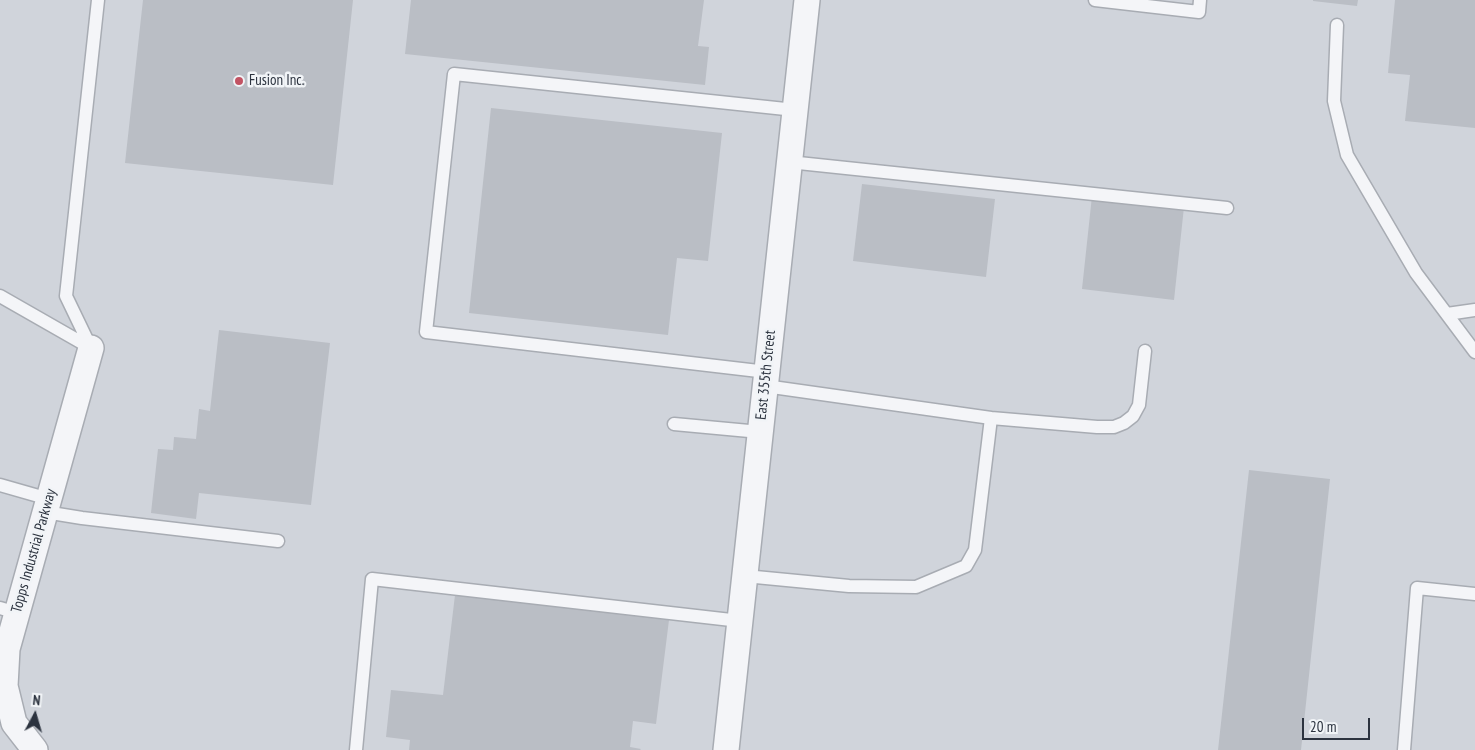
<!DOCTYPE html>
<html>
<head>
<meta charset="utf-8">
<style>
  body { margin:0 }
  #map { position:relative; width:1475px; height:750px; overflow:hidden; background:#e2e5e9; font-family:"PT Sans Narrow",sans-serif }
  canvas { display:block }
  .north { position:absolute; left:10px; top:690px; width:50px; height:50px; -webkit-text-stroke:4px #f1f4f7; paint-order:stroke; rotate:6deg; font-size:14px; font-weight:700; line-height:20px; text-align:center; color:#2c333f }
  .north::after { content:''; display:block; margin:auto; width:18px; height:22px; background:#2c333f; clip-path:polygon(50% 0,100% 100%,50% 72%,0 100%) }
  .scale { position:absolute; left:1302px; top:718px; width:68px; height:22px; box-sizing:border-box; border:2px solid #2c333f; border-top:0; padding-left:6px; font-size:15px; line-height:18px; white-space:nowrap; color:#2c333f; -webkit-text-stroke:4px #f1f4f7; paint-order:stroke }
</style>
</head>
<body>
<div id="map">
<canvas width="1475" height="750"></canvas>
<div class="north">N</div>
<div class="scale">20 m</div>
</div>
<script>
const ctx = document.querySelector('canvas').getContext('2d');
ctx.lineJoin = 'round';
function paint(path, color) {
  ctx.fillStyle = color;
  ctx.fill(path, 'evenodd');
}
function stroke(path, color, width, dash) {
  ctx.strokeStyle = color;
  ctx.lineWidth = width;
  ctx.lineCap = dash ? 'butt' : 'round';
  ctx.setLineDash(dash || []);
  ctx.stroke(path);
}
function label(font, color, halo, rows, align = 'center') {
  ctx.font = font + ' "PT Sans Narrow",sans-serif';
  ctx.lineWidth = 5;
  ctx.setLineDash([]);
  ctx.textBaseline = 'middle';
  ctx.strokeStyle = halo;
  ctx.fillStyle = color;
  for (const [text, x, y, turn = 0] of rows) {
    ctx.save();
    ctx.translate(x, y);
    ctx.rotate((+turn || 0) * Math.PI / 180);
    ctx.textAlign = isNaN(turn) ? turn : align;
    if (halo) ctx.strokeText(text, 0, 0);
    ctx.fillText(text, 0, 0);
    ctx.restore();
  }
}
paint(new Path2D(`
  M 0,0 L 1475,0 L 1475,750 L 0,750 Z`), '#d0d4db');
paint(new Path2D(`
  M 143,0 L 353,0 L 333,185 L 125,163 Z
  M 411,0 L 704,0 L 698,46 L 709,47 L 705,85 L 405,54 Z
  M 1313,0 L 1358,0 L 1357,6 L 1313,1 Z
  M 1395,0 L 1475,0 L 1475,128 L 1405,121 L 1410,75 L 1388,73 Z
  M 491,108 L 722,133 L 708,261 L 677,258 L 668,335 L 469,313 Z
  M 862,184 L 995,199 L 986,277 L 853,261 Z
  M 1092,196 L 1184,207 L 1174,300 L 1082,289 Z
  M 219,330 L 330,343 L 311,505 L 199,493 L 196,519 L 151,513 L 158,449 L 173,450 L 174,437 L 196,439 L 199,409 L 210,411 Z
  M 1249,470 L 1330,479 L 1301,750 L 1218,750 Z
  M 455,595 L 669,620 L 656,724 L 633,721 L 630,747 L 641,749 L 640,750 L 409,750 L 410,740 L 386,737 L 391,690 L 443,695 Z`), '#babec5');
const service = new Path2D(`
  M 1095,0 L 1199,12 L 1200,0
  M 1337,25 L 1334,101 L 1347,155 L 1416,273 L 1475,352
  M 789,162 L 1227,208
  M 0,296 L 91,348
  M 1447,314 L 1475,310
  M 91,348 L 66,296 L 98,0
  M 767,372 L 426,332 L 454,74 L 795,110
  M 991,418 L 1097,427 L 1114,427 L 1124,423 L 1133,416 L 1139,405 L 1145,351
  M 674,424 L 760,432
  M 0,485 L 49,499
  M 45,512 L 82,518 L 278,541
  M 745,576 L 849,586 L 916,587 L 966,566 L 975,550 L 991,418 L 765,386
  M 0,608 L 17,613
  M 356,750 L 372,579 L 740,621
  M 1404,750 L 1417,588 L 1475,594`);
const minor = new Path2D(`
  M 35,750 L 14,723 L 5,686 L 7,649 L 91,348
  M 726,750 L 807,0`);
stroke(service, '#a8acb3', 15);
stroke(minor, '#a8acb3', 28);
stroke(service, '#f4f5f8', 12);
stroke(minor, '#f4f5f8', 25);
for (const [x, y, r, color] of [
  [239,81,5,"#c25363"]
]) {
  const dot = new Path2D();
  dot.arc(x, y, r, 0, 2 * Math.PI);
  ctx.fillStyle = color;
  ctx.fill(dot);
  stroke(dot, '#f1f4f7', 2);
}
label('15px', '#2c333f', '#f1f4f7', [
  ["Fusion Inc.",249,81]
], 'left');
label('15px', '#2c333f', '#f1f4f7', [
  ["East 355th Street",766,375,-84],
  ["Topps Industrial Parkway",34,551,-74]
]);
</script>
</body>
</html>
